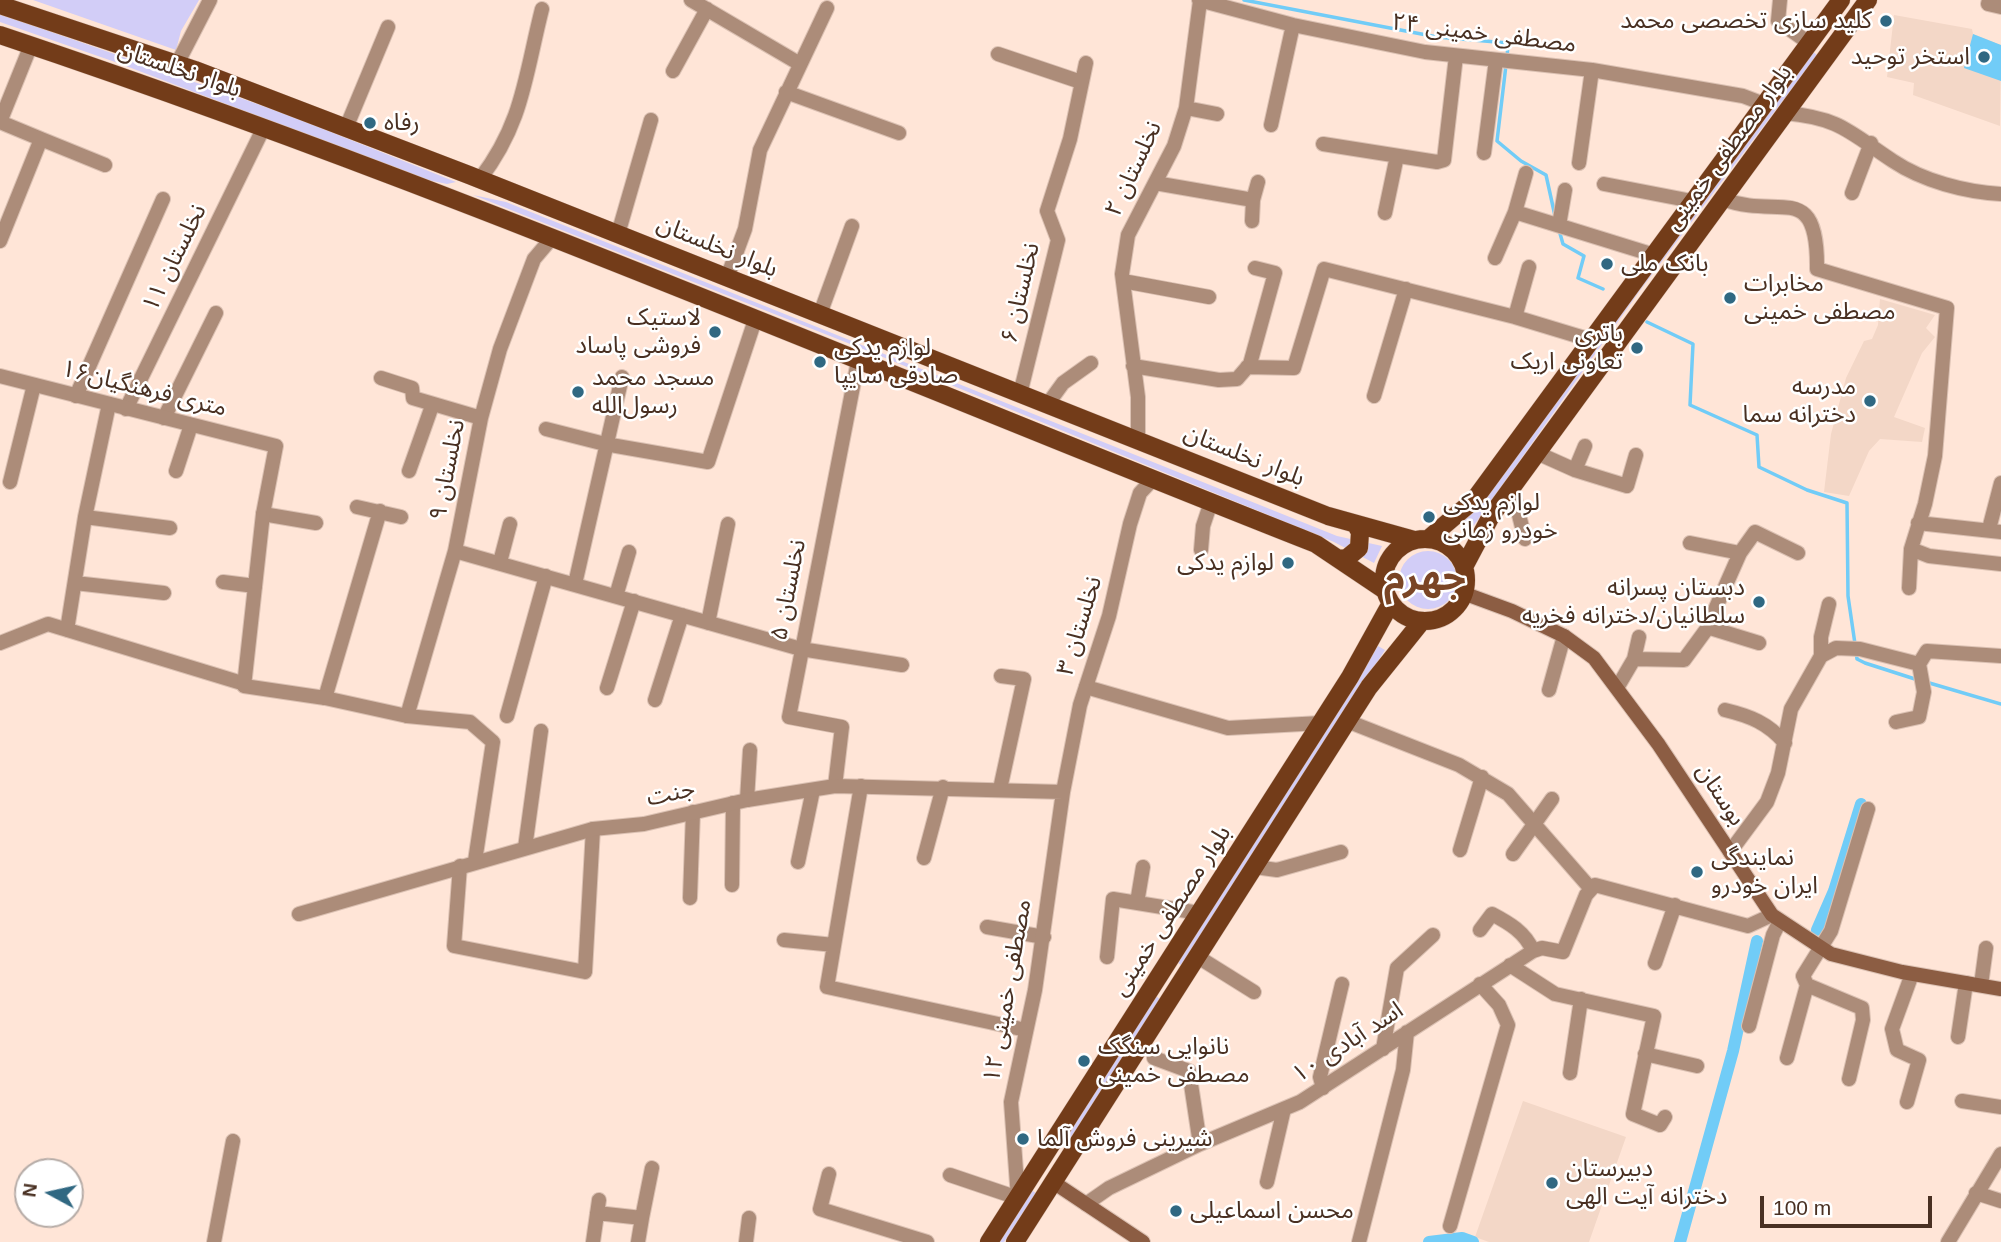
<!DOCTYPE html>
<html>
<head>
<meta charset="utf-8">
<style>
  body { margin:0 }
  #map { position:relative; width:2001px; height:1242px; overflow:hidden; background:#ffe5d7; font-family:Arial,sans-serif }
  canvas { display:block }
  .north { position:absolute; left:14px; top:1158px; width:70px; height:70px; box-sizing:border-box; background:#fff; border:2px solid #b6aca7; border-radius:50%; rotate:278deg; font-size:19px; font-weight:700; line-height:28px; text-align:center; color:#493022 }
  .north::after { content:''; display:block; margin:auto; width:24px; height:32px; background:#306882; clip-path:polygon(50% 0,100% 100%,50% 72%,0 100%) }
  .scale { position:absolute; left:1760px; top:1196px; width:172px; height:32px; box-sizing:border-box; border:4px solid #493022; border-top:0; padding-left:9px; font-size:21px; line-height:24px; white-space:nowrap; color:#493022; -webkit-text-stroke:5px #fff; paint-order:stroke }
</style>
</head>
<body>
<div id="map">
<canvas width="2001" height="1242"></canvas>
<div class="north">N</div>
<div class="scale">100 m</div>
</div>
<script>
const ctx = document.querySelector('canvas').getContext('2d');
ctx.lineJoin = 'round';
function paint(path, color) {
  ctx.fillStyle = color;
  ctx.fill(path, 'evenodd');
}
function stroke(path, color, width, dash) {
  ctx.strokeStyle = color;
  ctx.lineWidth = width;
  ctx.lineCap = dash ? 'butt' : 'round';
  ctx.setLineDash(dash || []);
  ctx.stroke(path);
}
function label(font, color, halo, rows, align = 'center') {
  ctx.font = font + ' Arial,"Noto Sans Arabic",sans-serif';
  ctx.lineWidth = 5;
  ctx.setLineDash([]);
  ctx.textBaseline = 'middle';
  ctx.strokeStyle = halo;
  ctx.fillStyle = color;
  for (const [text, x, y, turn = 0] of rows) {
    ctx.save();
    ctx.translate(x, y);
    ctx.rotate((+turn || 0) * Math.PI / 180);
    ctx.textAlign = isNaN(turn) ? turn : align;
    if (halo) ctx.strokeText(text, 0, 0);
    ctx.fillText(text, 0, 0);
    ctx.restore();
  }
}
paint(new Path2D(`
  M 1894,15 L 1972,29 L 1973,34 L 2001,45 L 2000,126 L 1913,95 L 1914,83 L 1887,77 Z
  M 1880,299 L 1935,315 L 1926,328 L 1935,337 L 1922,353 L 1894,417 L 1925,428 L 1922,442 L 1880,439 L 1869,451 L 1849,496 L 1824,492 L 1831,434 L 1846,378 L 1864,341 L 1872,339 L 1878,325 Z
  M 1523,1101 L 1626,1137 L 1589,1242 L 1489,1242 L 1475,1237 Z`), '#f3d7c7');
paint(new Path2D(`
  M 33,0 L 199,0 L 181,31 L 176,50 Z
  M 0,14 L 286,114 L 456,182 L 447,184 L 423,179 L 118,63 L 0,22 Z
  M 1811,50 L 1817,55 L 1639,292 L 1472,528 L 1463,521 Z
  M 473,195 L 506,202 L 1337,536 L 1382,546 L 1374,563 L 1334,542 L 873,353 Z
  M1399 580a29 29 0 1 1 58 0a29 29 0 1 1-58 0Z
  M 1378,646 L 1385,650 L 1182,966 L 1177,962 Z
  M 1156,996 L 1162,1001 L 1065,1147 L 1059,1143 Z
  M 1031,1190 L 1036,1193 L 1004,1242 L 997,1242 Z`), '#d2cdf7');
paint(new Path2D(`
  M 1973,34 L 2001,45 L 2001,81 L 1964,68 Z`), '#71ccf7');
stroke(new Path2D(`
  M 1244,0 L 1437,37 L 1508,43 L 1507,58
  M 1506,65 L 1497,141 L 1521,161 L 1546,175 L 1555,216
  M 1559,230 L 1563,244 L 1584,256 L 1578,278 L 1603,289
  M 1647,322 L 1693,344 L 1690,405 L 1757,435 L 1759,467 L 1807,490 L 1847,503 L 1848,596 L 1855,644
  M 1856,651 L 1857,659 L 1865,663 L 1918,680
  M 1926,682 L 2001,704`), '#71ccf7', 3.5);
stroke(new Path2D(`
  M 1817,930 L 1834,891 L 1861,804
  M 1429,1242 L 1462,1238 L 1473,1242
  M 1680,1242 L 1733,1051 L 1757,941`), '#71ccf7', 12);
const minor = new Path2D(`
  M 691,0 L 800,64
  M 1199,0 L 1293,25 L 1425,52 L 1592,70 L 1743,96 L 1764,104
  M 1780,0 L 1778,21 L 1809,43
  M 1989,0 L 1988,4 L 2001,7
  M 998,54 L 1081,82
  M 177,64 L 210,0
  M 673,71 L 707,9
  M 786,92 L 899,133
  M 1186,108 L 1217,114
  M 1785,113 C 1840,118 1849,132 1893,161 C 1923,181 1965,192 2001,194
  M 0,122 L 41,139 L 0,241
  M 0,122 L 31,45
  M 1271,125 L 1293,25
  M 346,128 L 388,27
  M 41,139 L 105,165
  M 1323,144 L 1437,162 L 1444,160 L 1456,56
  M 1484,153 L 1496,60
  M 1579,163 L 1592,70
  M 480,179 C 523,123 525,76 542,9
  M 1155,183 L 1253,200 L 1258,182
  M 1604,184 L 1692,201
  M 1852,193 L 1871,143
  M 1723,199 C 1779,221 1818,178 1817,269 L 1947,308 L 1935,456 L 1925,504 L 1911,549 L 1929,556 L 2001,564
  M 1515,212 L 1654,255
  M 1385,213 L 1397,156
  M 1252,221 L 1253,200
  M 1559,225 L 1565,190
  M 618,234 L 651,120
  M 1495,258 L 1515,212 L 1526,173
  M 727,278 L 745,229 L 760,150 L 827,8
  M 1123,281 L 1209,297
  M 820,314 L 852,226
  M 1515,317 L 1529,267
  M 1133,366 L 1219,380 L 1237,379 L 1250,364 L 1275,273 L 1255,268
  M 1247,367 L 1294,368 L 1324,269 L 1515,317 L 1591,340
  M 381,378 L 412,388 L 413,398 L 481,418
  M 1020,394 L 1058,240 L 1047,211 L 1070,139 L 1086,63
  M 76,396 L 163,199
  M 1374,396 L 1406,289
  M 1047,405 L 1063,383 L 1091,363
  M 126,409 L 264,127
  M 164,418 L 216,313
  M 546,429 L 605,444 L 708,462 L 755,320
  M 1138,441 L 1138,397 L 1122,274 L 1128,235 L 1174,146 L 1186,108 L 1200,1
  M 1537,453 L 1575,470 L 1627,486 L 1636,455
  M 1575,470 L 1585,446
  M 176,471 L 191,425
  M 409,471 L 432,406
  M 10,482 L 34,385
  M 1512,487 L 1525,539
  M 357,507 L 401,517
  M 263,514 L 316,523
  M 85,517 L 170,528
  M 1918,523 L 2001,532
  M 1989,529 L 2001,483
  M 1690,543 L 1740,553
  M 1201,550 L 1203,526 L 1211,502
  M 455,551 L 801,649 L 902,665
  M 500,562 L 510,524
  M 223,582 L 255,586
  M 75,583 L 164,593
  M 575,584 L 622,377
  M 1909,588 L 1911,549
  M 616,596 L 629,552
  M 708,623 L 728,524
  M 1707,627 L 1759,643
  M 67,630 L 85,517 L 109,404
  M 0,643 L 48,624 L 245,684
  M 1821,656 L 1836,648 L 1860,649 L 1919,664 L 1927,651 L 2001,656
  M 1634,659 L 1684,660 L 1706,630 L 1740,553 L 1755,532 L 1798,553
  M 1086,687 L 1228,728 L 1321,723
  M 607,688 L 634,601
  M 1617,688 L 1634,659 L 1639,637
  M 1549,690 L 1564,636
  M 325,698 L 380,511
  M 655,700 L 682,615
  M 1725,710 C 1750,716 1768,723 1785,743
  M 407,716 L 455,551 L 481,418 L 500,349 L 534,259 L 551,239
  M 507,716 L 546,576
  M 1347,721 L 1459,765 L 1508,794 L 1591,889
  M 1896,722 L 1919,717 L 1924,692 L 1919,664
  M 835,786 L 842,727 L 789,717 L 858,361
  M 861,786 L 827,987 L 1026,1030
  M 1000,789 L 1024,679 L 1001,676
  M 747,800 L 750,750
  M 525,848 L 541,731
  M 1460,850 L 1482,777
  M 1730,852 L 1767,802 L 1778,773 L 1791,709 L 1821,656 L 1821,637 L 1829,604
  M 1513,854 L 1552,799
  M 924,858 L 943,787
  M 798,862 L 813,790
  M 460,866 L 454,946 L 585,972 L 593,829
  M 1255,867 L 1277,870 L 1341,852
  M 732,885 L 733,803
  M 690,898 L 693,812
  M 1137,903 L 1143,867
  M 987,927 L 1044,937
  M 1480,930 L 1492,914 C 1509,923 1525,932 1533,951
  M 784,940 L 834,945
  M 1107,957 L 1113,899 L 1199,913
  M 1198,957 L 1254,992
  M 1655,963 L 1675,905
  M 1510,965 L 1555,994 L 1654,1016 L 1633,1114 L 1660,1125 L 1665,1117
  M 1807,985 L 1862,1008 L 1863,1020 L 1849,1079
  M 1981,985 L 1986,948
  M 1749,1026 L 1773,935 L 1780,921
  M 1958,1037 L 1966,983
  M 1383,1049 L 1397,968 L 1433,935
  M 1645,1054 L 1697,1066
  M 1154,1058 L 1189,1071 L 1200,1144
  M 1787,1058 L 1807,985 L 1803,976 L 1831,931 L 1868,809
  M 1570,1073 L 1581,999
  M 1323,1088 L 1320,1077 L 1342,984
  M 1962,1101 L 2001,1107
  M 1907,1102 L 1919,1060 L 1897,1050 L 1892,1029 L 1912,974
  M 829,1174 L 820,1209 L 927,1242
  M 950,1175 L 1018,1198
  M 1267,1182 L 1284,1109
  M 1976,1193 L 2001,1201
  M 1086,1204 L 1109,1188 L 1200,1144 L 1300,1102 L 1533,951 L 1542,948 L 1563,952 L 1586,895 L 1595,885 L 1748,926 L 1772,915
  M 597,1213 L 642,1218 L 638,1242
  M 642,1218 L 652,1168
  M 1450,1226 L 1508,1025 L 1499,1005 L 1480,984
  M 214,1242 L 233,1141
  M 593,1242 L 599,1200
  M 746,1242 L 749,1218
  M 1359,1242 L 1403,1070 L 1407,1032
  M 1948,1242 L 2001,1154`);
const tertiary = new Path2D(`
  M 0,376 L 276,446 L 263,514 L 244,686 L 325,698 L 407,716 L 470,722 L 493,742 L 475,861
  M 299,914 L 593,829 L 644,824 L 747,800 L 835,786 L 1063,792
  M 1018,1198 L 1011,1102 L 1035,990 L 1063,792 L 1080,705 L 1109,616 L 1130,524 L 1140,493 L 1153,479`);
const secondary = new Path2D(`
  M 1463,593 L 1512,611 L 1564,636 L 1594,658 L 1659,745 L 1772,915 L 1831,954 L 1902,972 L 2001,989
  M 1053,1182 L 1143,1242`);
const primary = new Path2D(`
  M 0,5 L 195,70 L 469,175 L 1328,516 L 1414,540
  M 0,35 C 446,184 879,372 1316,544 L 1386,591
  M 1428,539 L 1474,500 L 1841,0
  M1384 580a41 41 0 1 1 82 0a41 41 0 1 1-82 0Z
  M 1339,559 L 1347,558 L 1359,548 L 1360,532 L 1356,525
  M 1464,567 L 1491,516 L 1868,0
  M 989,1242 L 1350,677 L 1391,603
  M 1015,1242 L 1369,687 L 1422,621`);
stroke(minor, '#dbc1b3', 16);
stroke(tertiary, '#dbc1b3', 16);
stroke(secondary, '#dbc1b3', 16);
stroke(primary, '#dbc1b3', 19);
stroke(minor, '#ac8c79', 14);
stroke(tertiary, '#ac8c79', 14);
stroke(secondary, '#8c5d43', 14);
stroke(primary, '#733c19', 18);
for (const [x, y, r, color] of [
  [1886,21,7,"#306882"],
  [1984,57,7,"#306882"],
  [370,123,7,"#306882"],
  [1607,264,7,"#306882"],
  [1730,298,7,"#306882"],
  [715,332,7,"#306882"],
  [1637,348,7,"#306882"],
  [820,362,7,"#306882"],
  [578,392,7,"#306882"],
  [1870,401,7,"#306882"],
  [1429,517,7,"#306882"],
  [1288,563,7,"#306882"],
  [1759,602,7,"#306882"],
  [1697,872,7,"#306882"],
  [1084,1061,7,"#306882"],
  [1023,1139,7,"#306882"],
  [1552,1183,7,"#306882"],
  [1176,1211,7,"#306882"]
]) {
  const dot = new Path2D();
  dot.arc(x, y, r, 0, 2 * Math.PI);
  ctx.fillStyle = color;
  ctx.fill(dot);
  stroke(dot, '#fff', 2.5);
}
label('24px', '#493022', '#fff', [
  ["کلید سازی تخصصی محمد",1872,21,"right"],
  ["استخر توحید",1970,57,"right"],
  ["رفاه",384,123],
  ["بانک ملی",1621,264],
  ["مخابرات",1744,284],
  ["مصطفی خمینی",1744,312],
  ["لاستیک",701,318,"right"],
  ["فروشی پاساد",701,346,"right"],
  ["باتری",1623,334,"right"],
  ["تعاونی اریک",1623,362,"right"],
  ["لوازم یدکی",834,348],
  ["صادقی سایپا",834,376],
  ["مسجد محمد",592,378],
  ["رسول‌الله",592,406],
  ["مدرسه",1856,387,"right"],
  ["دخترانه سما",1856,415,"right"],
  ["لوازم یدکی",1443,503],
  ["خودرو زمانی",1443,531],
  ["لوازم یدکی",1274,563,"right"],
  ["دبستان پسرانه",1745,588,"right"],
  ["سلطانیان/دخترانه فخریه",1745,616,"right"],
  ["نمایندگی",1711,858],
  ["ایران خودرو",1711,886],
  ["نانوایی سنگک",1098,1047],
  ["مصطفی خمینی",1098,1075],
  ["شیرینی فروش آلما",1037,1139],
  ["دبیرستان",1566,1169],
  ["دخترانه آیت الهی",1566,1197],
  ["محسن اسماعیلی",1190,1211]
], 'left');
label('24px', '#493022', '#fff', [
  ["مصطفی خمینی ۲۴",1484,34,7],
  ["بلوار نخلستان",179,70,19],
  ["بلوار مصطفی خمینی",1729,148,-54],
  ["نخلستان ۲",1134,169,-65],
  ["بلوار نخلستان",717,247,22],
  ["نخلستان ۱۱",175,258,-64],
  ["نخلستان ۶",1021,293,-77],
  ["۱۶متری فرهنگیان",144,389,14],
  ["بلوار نخلستان",1244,456,22],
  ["نخلستان ۹",448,470,-79],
  ["نخلستان ۵",789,590,-79],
  ["نخلستان ۳",1080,626,-73],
  ["جنت",671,794,-12],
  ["بوستان",1720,795,57],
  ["بلوار مصطفی خمینی",1172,911,-57],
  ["مصطفی خمینی ۱۲",1008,991,-80],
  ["اسد آبادی ۱۰",1348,1043,-33]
]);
label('bold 38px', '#7a4525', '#fff', [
  ["جهرم",1425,580]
]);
</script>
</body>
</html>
